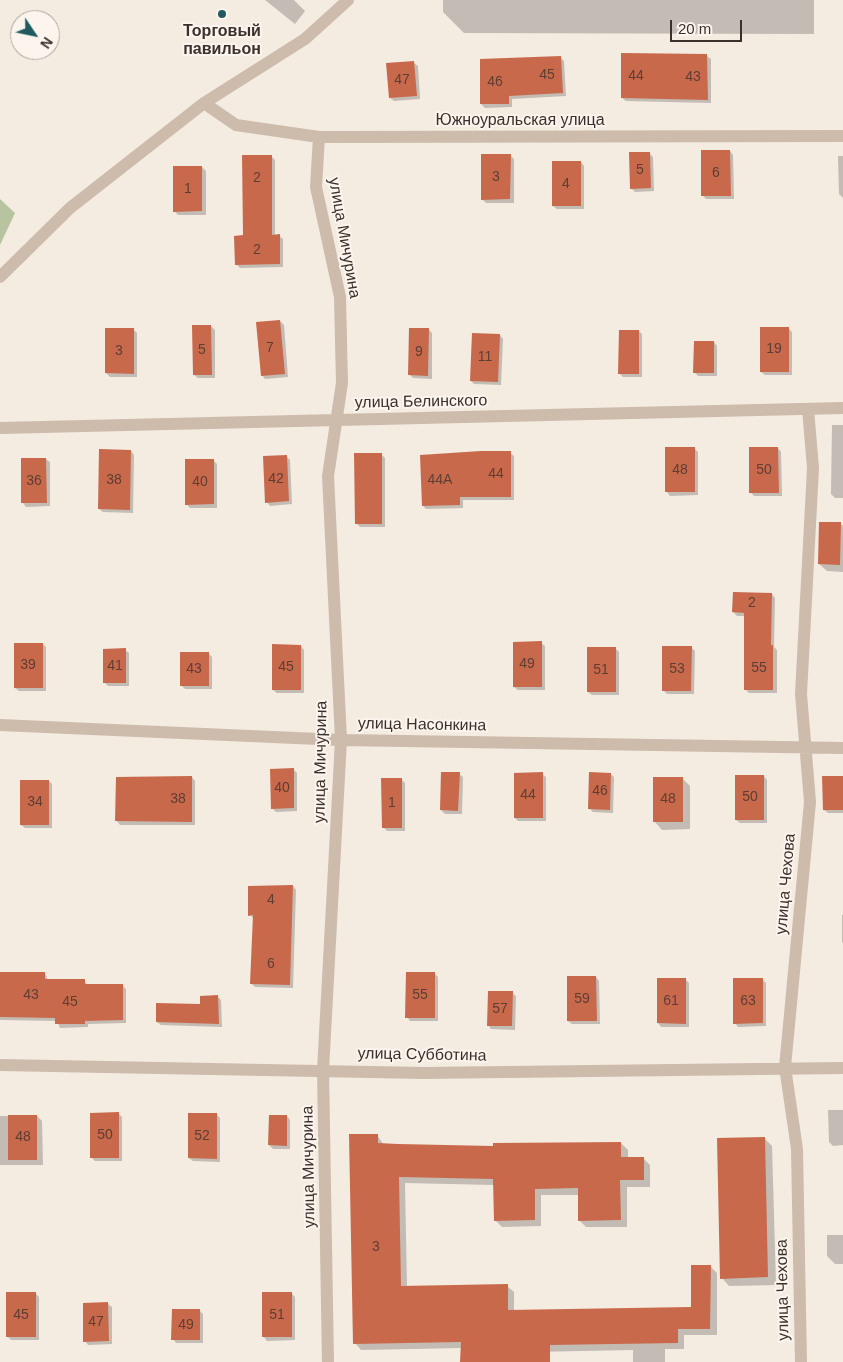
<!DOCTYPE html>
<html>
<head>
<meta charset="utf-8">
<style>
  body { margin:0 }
  #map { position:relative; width:843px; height:1362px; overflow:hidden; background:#f4ebe1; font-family:Arial,sans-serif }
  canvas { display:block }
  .north { position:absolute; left:10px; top:10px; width:50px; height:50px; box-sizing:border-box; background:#fbf5ee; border:1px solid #aea6a0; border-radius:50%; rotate:124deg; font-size:14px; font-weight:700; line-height:20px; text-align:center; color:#3b302b }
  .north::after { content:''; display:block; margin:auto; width:18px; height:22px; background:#1f5a5e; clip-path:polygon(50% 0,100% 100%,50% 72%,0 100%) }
  .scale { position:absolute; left:670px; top:20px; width:72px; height:22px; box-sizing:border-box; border:2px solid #3b302b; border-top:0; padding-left:6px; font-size:15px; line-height:18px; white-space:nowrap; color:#3b302b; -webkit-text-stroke:4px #fbf5ee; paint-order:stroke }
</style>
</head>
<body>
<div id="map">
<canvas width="843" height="1362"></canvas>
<div class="north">N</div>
<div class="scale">20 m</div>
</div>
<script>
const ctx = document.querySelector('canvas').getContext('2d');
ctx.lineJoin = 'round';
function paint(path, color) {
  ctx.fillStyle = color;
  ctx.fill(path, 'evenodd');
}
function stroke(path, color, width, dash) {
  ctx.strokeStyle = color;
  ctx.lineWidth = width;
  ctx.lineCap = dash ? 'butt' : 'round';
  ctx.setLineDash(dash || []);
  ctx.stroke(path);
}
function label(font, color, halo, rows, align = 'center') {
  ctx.font = font + ' Arial,sans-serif';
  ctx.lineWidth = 4;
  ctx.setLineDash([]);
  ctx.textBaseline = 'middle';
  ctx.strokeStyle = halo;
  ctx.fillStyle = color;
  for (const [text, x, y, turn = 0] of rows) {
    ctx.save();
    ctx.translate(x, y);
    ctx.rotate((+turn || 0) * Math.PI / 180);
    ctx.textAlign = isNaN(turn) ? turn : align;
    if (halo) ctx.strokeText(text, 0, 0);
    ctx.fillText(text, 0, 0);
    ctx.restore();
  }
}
paint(new Path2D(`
  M 0,199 L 15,213 L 0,245 Z`), '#b8c4a0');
paint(new Path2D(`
  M 265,0 L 294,0 L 305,11 L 295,24 Z
  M 443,0 L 814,0 L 814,34 L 464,33 L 443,12 Z
  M 707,56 L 711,59 L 711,103 L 626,101 L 622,98 Z
  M 560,57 L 564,61 L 566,96 L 512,99 L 512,107 L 485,108 L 481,104 Z
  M 414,63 L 418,66 L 420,99 L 394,101 L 390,98 Z
  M 730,151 L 733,155 L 734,199 L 706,199 L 702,195 Z
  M 649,153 L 653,157 L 654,191 L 635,192 L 631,188 Z
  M 510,155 L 514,159 L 514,203 L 486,203 L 482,199 Z
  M 271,156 L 275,160 L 275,236 L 279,236 L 283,239 L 283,267 L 240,268 L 236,264 L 244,237 Z
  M 838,156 L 843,156 L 843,198 L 839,194 Z
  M 581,162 L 584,166 L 584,209 L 557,209 L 553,206 Z
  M 202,167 L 206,171 L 206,215 L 178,215 L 174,211 Z
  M 280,321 L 284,325 L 288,377 L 265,379 L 262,375 Z
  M 211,326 L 215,330 L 215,378 L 198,378 L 194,375 Z
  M 788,328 L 792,332 L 792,375 L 765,375 L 761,372 Z
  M 133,329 L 137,333 L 137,377 L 110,377 L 106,373 Z
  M 429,330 L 432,333 L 432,379 L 413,378 L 410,375 Z
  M 639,331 L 642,334 L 642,377 L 623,377 L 620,374 Z
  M 500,335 L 503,339 L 501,385 L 474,384 L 471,381 Z
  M 714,342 L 717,346 L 717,376 L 698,376 L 694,372 Z
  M 832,425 L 843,425 L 843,498 L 835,498 L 831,494 Z
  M 694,448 L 698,452 L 698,495 L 670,496 L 667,492 Z
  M 778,448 L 781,452 L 782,496 L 754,496 L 750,492 Z
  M 131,451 L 134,455 L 133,513 L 103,512 L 99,509 Z
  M 510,453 L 514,456 L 514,500 L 463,500 L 463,508 L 426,509 L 423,506 Z
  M 381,454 L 385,458 L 385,527 L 360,527 L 356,523 Z
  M 286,456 L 290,460 L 292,504 L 270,506 L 267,502 Z
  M 46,459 L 50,462 L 50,506 L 26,507 L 23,503 Z
  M 214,461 L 217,464 L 217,508 L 190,508 L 186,504 Z
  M 840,523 L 843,526 L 843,572 L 827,571 L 819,564 Z
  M 772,594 L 775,598 L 774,647 L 777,650 L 777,693 L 749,693 L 746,690 L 745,616 L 737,616 L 733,612 Z
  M 541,643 L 545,646 L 545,690 L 518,690 L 514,687 Z
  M 43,644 L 46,647 L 46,691 L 19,691 L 15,688 Z
  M 301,646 L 304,650 L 304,693 L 277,693 L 273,690 Z
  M 691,647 L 695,651 L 694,694 L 667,694 L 664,691 Z
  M 615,648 L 619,652 L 619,695 L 592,695 L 588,692 Z
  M 125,650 L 129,653 L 129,686 L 108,686 L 105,683 Z
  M 208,653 L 212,657 L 212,689 L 185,689 L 181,685 Z
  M 293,769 L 297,773 L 297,811 L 276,812 L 272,808 Z
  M 459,774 L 463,777 L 462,814 L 445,814 L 441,810 Z
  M 542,774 L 546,777 L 546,821 L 518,821 L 515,818 Z
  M 610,774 L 614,777 L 613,813 L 593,812 L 590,809 Z
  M 764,776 L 767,780 L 767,823 L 740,823 L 736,820 Z
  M 192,777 L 195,781 L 195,825 L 120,825 L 117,821 Z
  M 843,777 L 843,813 L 828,813 L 824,810 Z
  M 682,778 L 690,786 L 690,829 L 662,830 L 655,822 Z
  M 401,779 L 405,783 L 405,831 L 387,831 L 383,827 Z
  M 49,781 L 52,784 L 52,828 L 25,828 L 21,825 Z
  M 293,886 L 296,890 L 293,988 L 255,987 L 251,983 L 254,919 L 250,915 Z
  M 842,915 L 843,915 L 843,943 L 842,942 Z
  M 45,973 L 48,980 L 84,980 L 88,986 L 122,985 L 126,989 L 126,1023 L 88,1024 L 88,1027 L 60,1028 L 57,1021 L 0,1020 L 0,974 Z
  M 434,973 L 438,977 L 438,1021 L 410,1021 L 407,1017 Z
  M 596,977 L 599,981 L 600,1024 L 572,1024 L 568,1021 Z
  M 685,979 L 689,983 L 689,1027 L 661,1027 L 658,1023 Z
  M 762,979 L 766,983 L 766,1026 L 738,1027 L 735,1023 Z
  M 512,993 L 516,996 L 515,1030 L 491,1029 L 488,1025 Z
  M 218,997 L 221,1000 L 222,1027 L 161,1025 L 157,1022 Z
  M 828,1110 L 843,1110 L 843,1145 L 833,1146 L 829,1142 Z
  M 119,1114 L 122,1117 L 122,1161 L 95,1161 L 91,1157 Z
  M 216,1114 L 220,1118 L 220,1162 L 193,1161 L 189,1158 Z
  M 0,1116 L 37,1116 L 42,1121 L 43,1165 L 0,1165 Z
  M 287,1116 L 290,1120 L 290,1149 L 273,1149 L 269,1145 Z
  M 377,1135 L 384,1145 L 494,1147 L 621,1143 L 628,1150 L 628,1158 L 643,1158 L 650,1165 L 650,1187 L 627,1187 L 627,1227 L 586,1227 L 579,1220 L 579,1195 L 541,1195 L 541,1226 L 502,1227 L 495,1220 L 494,1185 L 405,1183 L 407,1288 L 507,1286 L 514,1292 L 514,1311 L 692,1308 L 710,1266 L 717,1273 L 717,1335 L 684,1335 L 684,1349 L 665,1349 L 665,1362 L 633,1362 L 633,1350 L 532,1352 L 489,1362 L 461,1362 L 462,1348 L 361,1350 L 355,1343 Z
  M 764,1138 L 772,1146 L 776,1285 L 729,1286 L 722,1278 Z
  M 827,1235 L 843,1235 L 843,1264 L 835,1264 L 827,1256 Z
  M 35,1293 L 39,1297 L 39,1340 L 11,1340 L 8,1337 Z
  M 291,1293 L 295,1297 L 295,1340 L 267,1341 L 264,1337 Z
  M 108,1304 L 112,1307 L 112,1344 L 88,1345 L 85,1341 Z
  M 200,1311 L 203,1314 L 203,1343 L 176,1343 L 173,1339 Z`), '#0003');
paint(new Path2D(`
  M 621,53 L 707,54 L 708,100 L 621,98 Z
  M 561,56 L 563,93 L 509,96 L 509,104 L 480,104 L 480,59 Z
  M 414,61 L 417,96 L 389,98 L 386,63 Z
  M 701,150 L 730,150 L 731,196 L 701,196 Z
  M 629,152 L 650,152 L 651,188 L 630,189 Z
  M 481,154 L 511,154 L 510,199 L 481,200 Z
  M 242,155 L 272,155 L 272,235 L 280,234 L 280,264 L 235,265 L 234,236 L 243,235 Z
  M 552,161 L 581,161 L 581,206 L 552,206 Z
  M 173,166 L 202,166 L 202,211 L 173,212 Z
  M 280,320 L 285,374 L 261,376 L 256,322 Z
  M 192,325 L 211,325 L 212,375 L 193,375 Z
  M 760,327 L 789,327 L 789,372 L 760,372 Z
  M 105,328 L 134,328 L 134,374 L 105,373 Z
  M 409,328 L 429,328 L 428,376 L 408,375 Z
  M 619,330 L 639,330 L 639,374 L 618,374 Z
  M 472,333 L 500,334 L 498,382 L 470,381 Z
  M 694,341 L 714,341 L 714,373 L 693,373 Z
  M 665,447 L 695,447 L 695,492 L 665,492 Z
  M 749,447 L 778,447 L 779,493 L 749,493 Z
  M 99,449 L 131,450 L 130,510 L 98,509 Z
  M 481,451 L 511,451 L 511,497 L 460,497 L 460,505 L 422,506 L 420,455 Z
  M 354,453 L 382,453 L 382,524 L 355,524 Z
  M 287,455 L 289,501 L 265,503 L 263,456 Z
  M 21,458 L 46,458 L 47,503 L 21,503 Z
  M 185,459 L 214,459 L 214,504 L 185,505 Z
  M 819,522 L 841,522 L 840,565 L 818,564 Z
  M 733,592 L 772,593 L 771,645 L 773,645 L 773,690 L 744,690 L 744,613 L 732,612 Z
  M 542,641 L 542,687 L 513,687 L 513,642 Z
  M 14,643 L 43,643 L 43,688 L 14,688 Z
  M 272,644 L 301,645 L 301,690 L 272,690 Z
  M 662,646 L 692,646 L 691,691 L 662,691 Z
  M 587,647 L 616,647 L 616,692 L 587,692 Z
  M 126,648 L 126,683 L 103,683 L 103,649 Z
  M 180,652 L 209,652 L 209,686 L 180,686 Z
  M 294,768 L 294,808 L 271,809 L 270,769 Z
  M 441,772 L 460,772 L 458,811 L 440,810 Z
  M 543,772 L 543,818 L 514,818 L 514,773 Z
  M 589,772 L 611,773 L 610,810 L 588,809 Z
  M 735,775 L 764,775 L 764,820 L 735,820 Z
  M 192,776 L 192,822 L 115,821 L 116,777 Z
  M 822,776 L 843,776 L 843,810 L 823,810 Z
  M 653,777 L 683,777 L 683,822 L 653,822 Z
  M 381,778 L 402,778 L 402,828 L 382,828 Z
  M 20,780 L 49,780 L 49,825 L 20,825 Z
  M 293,885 L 290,985 L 250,984 L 253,915 L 248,916 L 248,886 Z
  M 0,972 L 45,972 L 45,979 L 85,979 L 85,984 L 123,984 L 123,1020 L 85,1021 L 85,1024 L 55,1024 L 55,1018 L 0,1017 Z
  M 406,972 L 435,972 L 435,1018 L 405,1018 Z
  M 567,976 L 596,976 L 597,1021 L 567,1021 Z
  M 657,978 L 686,978 L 686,1024 L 657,1023 Z
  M 733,978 L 763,978 L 763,1023 L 733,1024 Z
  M 488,991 L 513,991 L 512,1026 L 487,1026 Z
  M 218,995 L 219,1024 L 156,1022 L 156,1003 L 200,1004 L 200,996 Z
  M 119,1112 L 119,1158 L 90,1158 L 90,1113 Z
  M 188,1113 L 217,1113 L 217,1159 L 188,1158 Z
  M 8,1115 L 37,1115 L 37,1160 L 8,1160 Z
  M 269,1115 L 287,1115 L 287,1146 L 268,1145 Z
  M 349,1134 L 378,1134 L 378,1143 L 398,1144 L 493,1146 L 493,1143 L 621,1142 L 621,1157 L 644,1157 L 644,1180 L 620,1180 L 621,1220 L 578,1221 L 578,1188 L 535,1189 L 535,1220 L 494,1221 L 493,1179 L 399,1177 L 401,1286 L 508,1284 L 508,1310 L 691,1307 L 691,1265 L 711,1265 L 710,1329 L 678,1329 L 678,1343 L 550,1345 L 550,1362 L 460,1362 L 461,1342 L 353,1344 Z
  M 765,1137 L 768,1277 L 720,1279 L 717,1138 Z
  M 6,1292 L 36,1292 L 36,1337 L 6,1337 Z
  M 262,1292 L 292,1292 L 292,1337 L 262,1337 Z
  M 108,1302 L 109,1341 L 83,1342 L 83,1303 Z
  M 172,1309 L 200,1309 L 200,1340 L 171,1340 Z`), '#c8694b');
stroke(new Path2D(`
  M 204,103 L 236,125 L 319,137 L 843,136
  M 319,137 L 316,187 L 340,297 L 342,383 L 328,476 L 341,740 L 323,1070 L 328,1362
  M 0,277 L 70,208 L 204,103 L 305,39 L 348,0
  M 0,428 L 843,408
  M 0,725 L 341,740 L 843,748
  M 0,1065 L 423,1073 L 843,1068
  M 801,1362 L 797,1149 L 785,1067 L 810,802 L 801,694 L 813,468 L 808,409`), '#cdbbac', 12);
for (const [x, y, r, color] of [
  [222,14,5,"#1f5a5e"]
]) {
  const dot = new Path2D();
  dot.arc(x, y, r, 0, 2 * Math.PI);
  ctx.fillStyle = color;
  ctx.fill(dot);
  stroke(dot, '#fbf5ee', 2);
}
label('14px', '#5e3e33', null, [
  ["45",547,75],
  ["44",636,76],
  ["43",693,77],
  ["47",402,80],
  ["46",495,82],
  ["5",640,170],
  ["6",716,173],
  ["3",496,177],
  ["2",257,178],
  ["4",566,184],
  ["1",188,189],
  ["2",257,250],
  ["7",270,348],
  ["19",774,349],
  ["5",202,350],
  ["3",119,351],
  ["9",419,352],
  ["11",485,357],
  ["48",680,470],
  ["50",764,470],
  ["44",496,474],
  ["42",276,479],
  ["38",114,480],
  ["44А",440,480],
  ["36",34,481],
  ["40",200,482],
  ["2",752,603],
  ["49",527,664],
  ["39",28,665],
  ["41",115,666],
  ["45",286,667],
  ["55",759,668],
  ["43",194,669],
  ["53",677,669],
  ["51",601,670],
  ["40",282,788],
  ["46",600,791],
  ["44",528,795],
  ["50",750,797],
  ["38",178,799],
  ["48",668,799],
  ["34",35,802],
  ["1",392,803],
  ["4",271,900],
  ["6",271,964],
  ["43",31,995],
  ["55",420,995],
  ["59",582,999],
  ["61",671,1001],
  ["63",748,1001],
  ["45",70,1002],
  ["57",500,1009],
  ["50",105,1135],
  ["52",202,1136],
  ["48",23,1137],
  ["3",376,1247],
  ["45",21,1315],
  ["51",277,1315],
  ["47",96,1322],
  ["49",186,1325]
]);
label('bold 16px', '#3b302b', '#fbf5ee', [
  ["Торговый",222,32],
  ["павильон",222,50]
]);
label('16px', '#3b302b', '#fbf5ee', [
  ["Южноуральская улица",520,121],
  ["улица Мичурина",344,238,80],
  ["улица Белинского",421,402,-1],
  ["улица Насонкина",422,725,1],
  ["улица Мичурина",321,762,-89],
  ["улица Чехова",786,884,-85],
  ["улица Субботина",422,1055,1],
  ["улица Мичурина",309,1167,-91],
  ["улица Чехова",783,1290,-91]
]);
</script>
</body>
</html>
